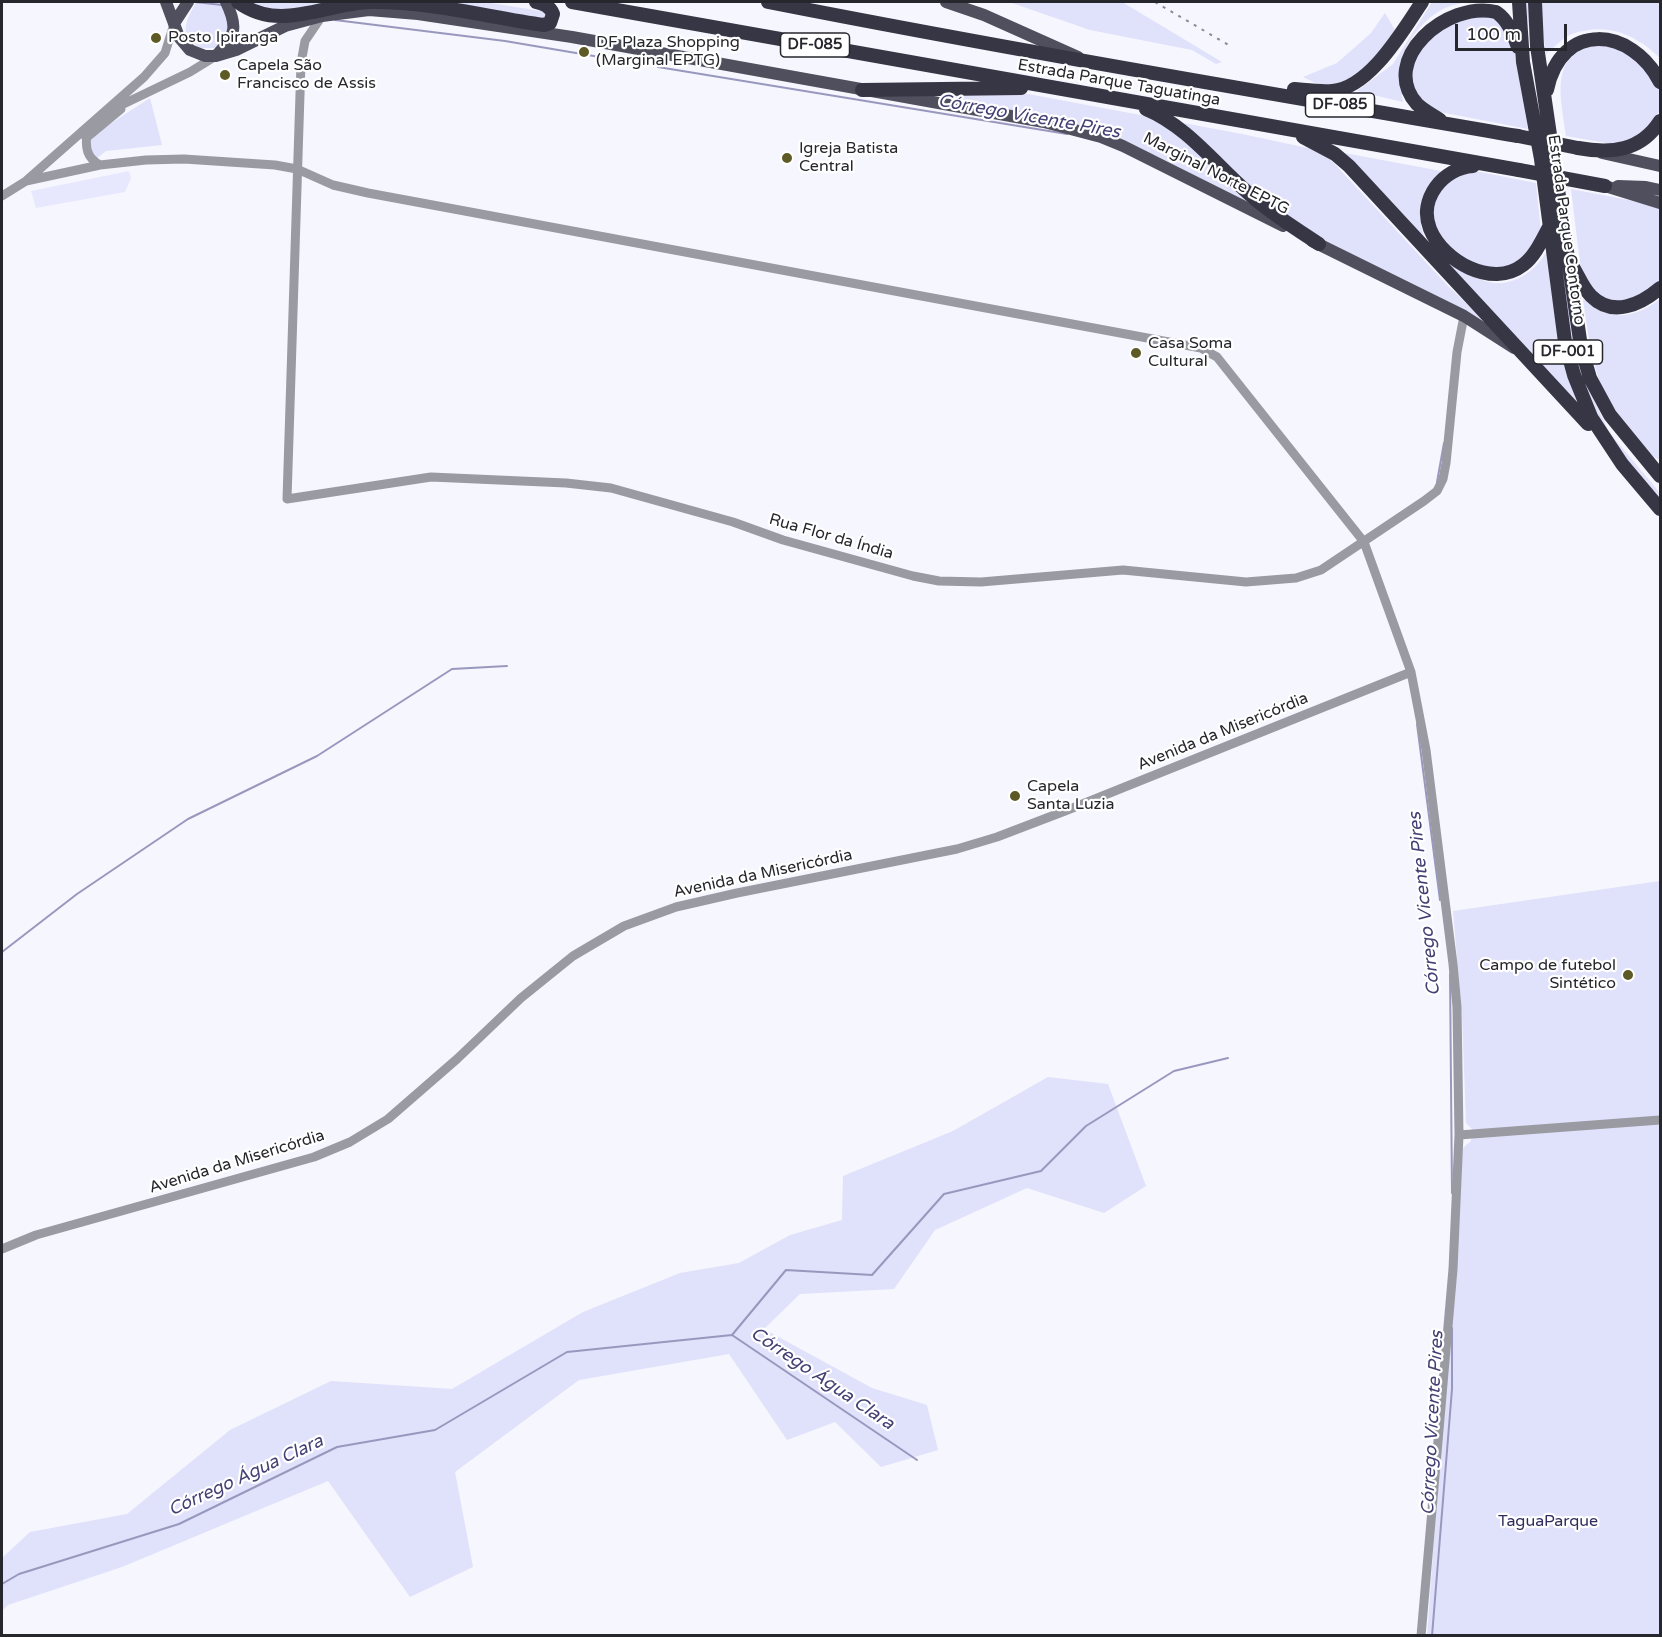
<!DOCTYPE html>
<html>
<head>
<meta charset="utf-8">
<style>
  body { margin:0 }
  #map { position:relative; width:1662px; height:1637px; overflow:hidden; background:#f6f6fe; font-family:"Varela Round",sans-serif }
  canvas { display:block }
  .frame { position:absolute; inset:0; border:3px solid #26262d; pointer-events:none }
  .scale { position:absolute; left:1455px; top:24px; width:112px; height:27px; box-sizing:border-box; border:3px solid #26262d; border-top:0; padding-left:8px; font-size:18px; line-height:21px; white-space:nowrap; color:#26262d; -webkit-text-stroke:4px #fff; paint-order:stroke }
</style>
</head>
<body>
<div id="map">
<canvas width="1662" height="1637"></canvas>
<div class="frame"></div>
<div class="scale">100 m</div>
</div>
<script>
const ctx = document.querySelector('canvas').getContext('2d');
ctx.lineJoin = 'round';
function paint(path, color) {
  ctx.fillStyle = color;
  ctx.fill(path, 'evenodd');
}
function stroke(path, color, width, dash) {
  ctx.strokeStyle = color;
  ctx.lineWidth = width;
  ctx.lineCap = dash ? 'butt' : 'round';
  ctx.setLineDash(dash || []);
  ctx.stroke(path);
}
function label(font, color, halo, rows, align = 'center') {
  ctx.font = font + ' "Varela Round",sans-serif';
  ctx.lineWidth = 4.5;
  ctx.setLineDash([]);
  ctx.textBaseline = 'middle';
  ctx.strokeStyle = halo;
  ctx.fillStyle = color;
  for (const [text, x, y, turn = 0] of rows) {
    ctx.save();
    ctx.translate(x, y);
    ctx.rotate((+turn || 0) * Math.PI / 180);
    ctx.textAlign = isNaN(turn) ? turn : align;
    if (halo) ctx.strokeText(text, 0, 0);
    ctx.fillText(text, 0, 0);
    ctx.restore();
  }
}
paint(new Path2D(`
  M 129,171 L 131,178 L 125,192 L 36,208 L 31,191 Z`), '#e7e8fe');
paint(new Path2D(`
  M 196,2 L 225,2 L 234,22 L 218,48 L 201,48 C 177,34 186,22 196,2 Z
  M 243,2 L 348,2 L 278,14 Z
  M 408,2 L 485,2 L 546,12 L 548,21 Z
  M 1009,2 L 1122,2 L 1222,62 L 1216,64 L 1192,50 L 1090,30 Z
  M 1432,2 L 1468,2 C 1461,3 1452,5 1445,8 C 1425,17 1404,43 1400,65 C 1398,77 1401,90 1403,102 L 1357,91 L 1393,64 Z
  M 1525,2 L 1531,2 L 1585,381 L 1609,432 L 1660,493 L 1660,499 L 1606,436 L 1580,383 L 1567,320 L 1544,133 Z
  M 1542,2 L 1660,2 L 1660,58 C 1635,34 1607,22 1572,34 C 1563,37 1554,48 1546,54 L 1541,19 Z
  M 1385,13 L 1396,32 C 1376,56 1356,87 1321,84 C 1315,84 1308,79 1303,77 L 1337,63 L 1371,33 Z
  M 1457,15 L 1497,18 L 1513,44 L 1528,129 L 1435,111 L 1419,96 L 1413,84 L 1412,59 L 1424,42 Z
  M 1603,44 L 1632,54 L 1658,83 L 1660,92 L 1660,109 L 1651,129 L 1618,145 L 1566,136 C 1561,95 1547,52 1603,44 Z
  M 956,93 L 1028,94 L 1242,134 L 1317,150 L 1331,160 L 1448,286 L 1499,334 L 1157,156 L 942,99 Z
  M 150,98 L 162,145 L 106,151 L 96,159 L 89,150 L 90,137 Z
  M 1339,152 L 1441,171 C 1435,178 1427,185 1424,193 C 1418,207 1419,230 1428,243 C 1441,261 1480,286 1503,283 C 1524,280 1540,265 1549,247 L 1567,369 L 1577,402 L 1603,439 Z
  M 1475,171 L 1536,183 L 1541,232 L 1517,266 C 1508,267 1498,271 1489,270 C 1484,270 1477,265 1472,263 C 1424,240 1417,185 1475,171 Z
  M 1571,189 L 1660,206 L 1660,285 L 1638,301 L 1609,301 L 1592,290 L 1584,276 L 1580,263 Z
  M 1583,299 C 1611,322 1633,319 1660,299 L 1660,460 C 1645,453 1640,447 1629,434 C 1596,395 1590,348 1583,299 Z
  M 1660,881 L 1660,1635 L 1427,1636 L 1462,1152 L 1464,1147 L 1471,1141 L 1472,1129 L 1466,1123 L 1462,1015 L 1453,911 Z
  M 1048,1077 L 1108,1084 L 1146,1186 L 1104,1213 L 1027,1188 L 935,1230 L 894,1289 L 800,1294 L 764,1329 L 872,1388 L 927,1405 L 938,1450 L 881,1467 L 835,1422 L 787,1440 L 729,1354 L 579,1380 L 455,1472 L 473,1567 L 410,1597 L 328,1481 L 122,1567 L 8,1605 L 2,1611 L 2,1558 L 30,1532 L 127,1514 L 230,1430 L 331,1381 L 452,1389 L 583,1312 L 680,1273 L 739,1263 L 790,1235 L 842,1220 L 843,1176 L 953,1131 Z`), '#e0e1fa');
stroke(new Path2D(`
  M 195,2 L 222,5
  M 335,20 L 505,41 L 641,64
  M 658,67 L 1067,134
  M 1437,482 L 1444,443
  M 1417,724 L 1440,900
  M 2,952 L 77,894 L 188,819 L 317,756 L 452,669 L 507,666
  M 1450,974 L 1452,1193
  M 732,1335 L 786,1270 L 872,1275 L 944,1194 L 1041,1171 L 1086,1126 L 1174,1071 L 1228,1058
  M 2,1584 L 19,1574 L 179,1524 L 337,1447 L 435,1430 L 567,1352 L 732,1335 L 917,1460
  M 1432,1636 L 1452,1389 L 1452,1328`), '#9898be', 2);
stroke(new Path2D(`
  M 322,16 L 305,41 L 301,63 L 287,499 L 431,477 L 566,483 L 611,488 L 733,522 L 783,540 L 913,576 L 939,581 L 981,582 L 1123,570 L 1246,582 L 1296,578 L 1321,570 L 1424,501 L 1437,491 L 1443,479 L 1446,463 L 1457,352 L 1464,316
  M 111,110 L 190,72 L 216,56
  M 87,134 C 85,148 87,158 100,165
  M 86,138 L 121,109
  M 26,181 L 100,165 L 146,160 L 184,159 L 275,165 L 297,169 L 333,185 L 368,193 L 1201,348 L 1217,357 L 1364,542 L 1411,672 L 1426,750 L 1453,964 L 1457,1007 L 1459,1135 L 1453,1269 L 1421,1636
  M 2,196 L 26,181 L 144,77 L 165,53 L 174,24
  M 1459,1135 L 1660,1120
  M 2,1249 L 36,1235 L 314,1157 L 350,1142 L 388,1119 L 457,1059 L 521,998 L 573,956 L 624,926 L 676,907 L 737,893 L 957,849 L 997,837 L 1065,811 L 1411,672`), '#9a9aa2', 9);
stroke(new Path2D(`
  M 166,2 L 179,37 L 190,50 L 205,56 L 216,56 L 236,50 L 285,26 L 322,16 L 369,10 L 418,14 L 572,37 L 1044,122 L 1101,137 L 1123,146 L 1283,226
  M 946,2 L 984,15 L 1078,57
  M 175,22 L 188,2
  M 216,56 C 236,35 238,27 226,2
  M 1602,153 L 1660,166
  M 1605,186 L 1660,203
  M 1618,186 L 1646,187 L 1660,190
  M 1312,241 L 1464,316 L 1514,348`), '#4f4f5d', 12);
stroke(new Path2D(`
  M 238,2 C 280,33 325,3 371,2 C 429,1 487,17 544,25 L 550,23 L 553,14 C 550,6 544,4 536,2
  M 572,2 L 1519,170
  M 768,2 C 1017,51 1268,93 1518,136
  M 1519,2 L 1523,62 L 1541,159 L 1565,342 L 1574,375 L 1591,417 L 1622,464 L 1660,509
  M 1535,2 L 1537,46 L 1581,347 L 1590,378 L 1610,415 L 1660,476
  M 1294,89 C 1306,90 1320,92 1332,91 C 1370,88 1403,30 1422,2
  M 862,90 L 1021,88
  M 1547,90 C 1561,20 1632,27 1660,82
  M 1146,109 C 1189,127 1218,168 1254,198 C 1273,215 1297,229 1319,244
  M 1440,120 C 1433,115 1424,111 1417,104 C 1378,60 1447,0 1496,12 C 1508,20 1513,34 1518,47
  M 1303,137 L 1335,154 L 1349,166 L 1588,424
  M 1578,148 C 1611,154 1641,151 1660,121
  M 1473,166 C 1443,168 1418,199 1430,229 C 1443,261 1492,289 1523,265 C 1535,256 1542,240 1549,227
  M 1573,267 C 1579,277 1583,288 1591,296 C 1613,318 1641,304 1660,288`), '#363645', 14);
stroke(new Path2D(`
  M 1155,2 L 1232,47`), '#898991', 2, [3, 6]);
stroke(new Path2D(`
  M 1518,136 L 1578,148
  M 1519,170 L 1605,186`), '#363645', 14);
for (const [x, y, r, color] of [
  [156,38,6,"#5e5a26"],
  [584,52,6,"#5e5a26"],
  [225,75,6,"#5e5a26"],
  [787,158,6,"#5e5a26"],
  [1136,353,6,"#5e5a26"],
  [1015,796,6,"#5e5a26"],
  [1628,975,6,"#5e5a26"]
]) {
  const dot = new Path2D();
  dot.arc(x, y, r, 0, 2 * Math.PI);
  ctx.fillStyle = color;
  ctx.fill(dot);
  stroke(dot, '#fff', 2);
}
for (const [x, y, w] of [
  [815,45,69],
  [1340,105,69],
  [1568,352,69]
]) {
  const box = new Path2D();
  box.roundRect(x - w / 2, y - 12, w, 24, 4.5);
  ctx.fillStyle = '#fff';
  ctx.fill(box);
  stroke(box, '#26262d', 1.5);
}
label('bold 15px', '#26262d', null, [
  ["DF-085",815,45],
  ["DF-085",1340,105],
  ["DF-001",1568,352]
]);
label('16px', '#26262d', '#fff', [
  ["Posto Ipiranga",168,38],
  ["DF Plaza Shopping",596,43],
  ["(Marginal EPTG)",596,61],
  ["Capela São",237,66],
  ["Francisco de Assis",237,84],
  ["Igreja Batista",799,149],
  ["Central",799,167],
  ["Casa Soma",1148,344],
  ["Cultural",1148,362],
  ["Capela",1027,787],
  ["Santa Luzia",1027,805],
  ["Campo de futebol",1616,966,"right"],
  ["Sintético",1616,984,"right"]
], 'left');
label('16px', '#26262d', '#fff', [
  ["Estrada Parque Taguatinga",1119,83,10],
  ["Marginal Norte EPTG",1216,174,27],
  ["Estrada Parque Contorno",1566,230,82],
  ["Rua Flor da Índia",831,537,16],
  ["Avenida da Misericórdia",1223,732,-22],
  ["Avenida da Misericórdia",763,874,-12],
  ["Avenida da Misericórdia",237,1162,-17]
]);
label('16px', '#312d5f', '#fff', [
  ["TaguaParque",1548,1522]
]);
label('italic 18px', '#434074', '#fff', [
  ["Córrego Vicente Pires",1029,117,10],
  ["Córrego Vicente Pires",1425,904,-96],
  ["Córrego Água Clara",822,1379,34],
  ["Córrego Vicente Pires",1433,1423,-87],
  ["Córrego Água Clara",246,1476,-25]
]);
</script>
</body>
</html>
